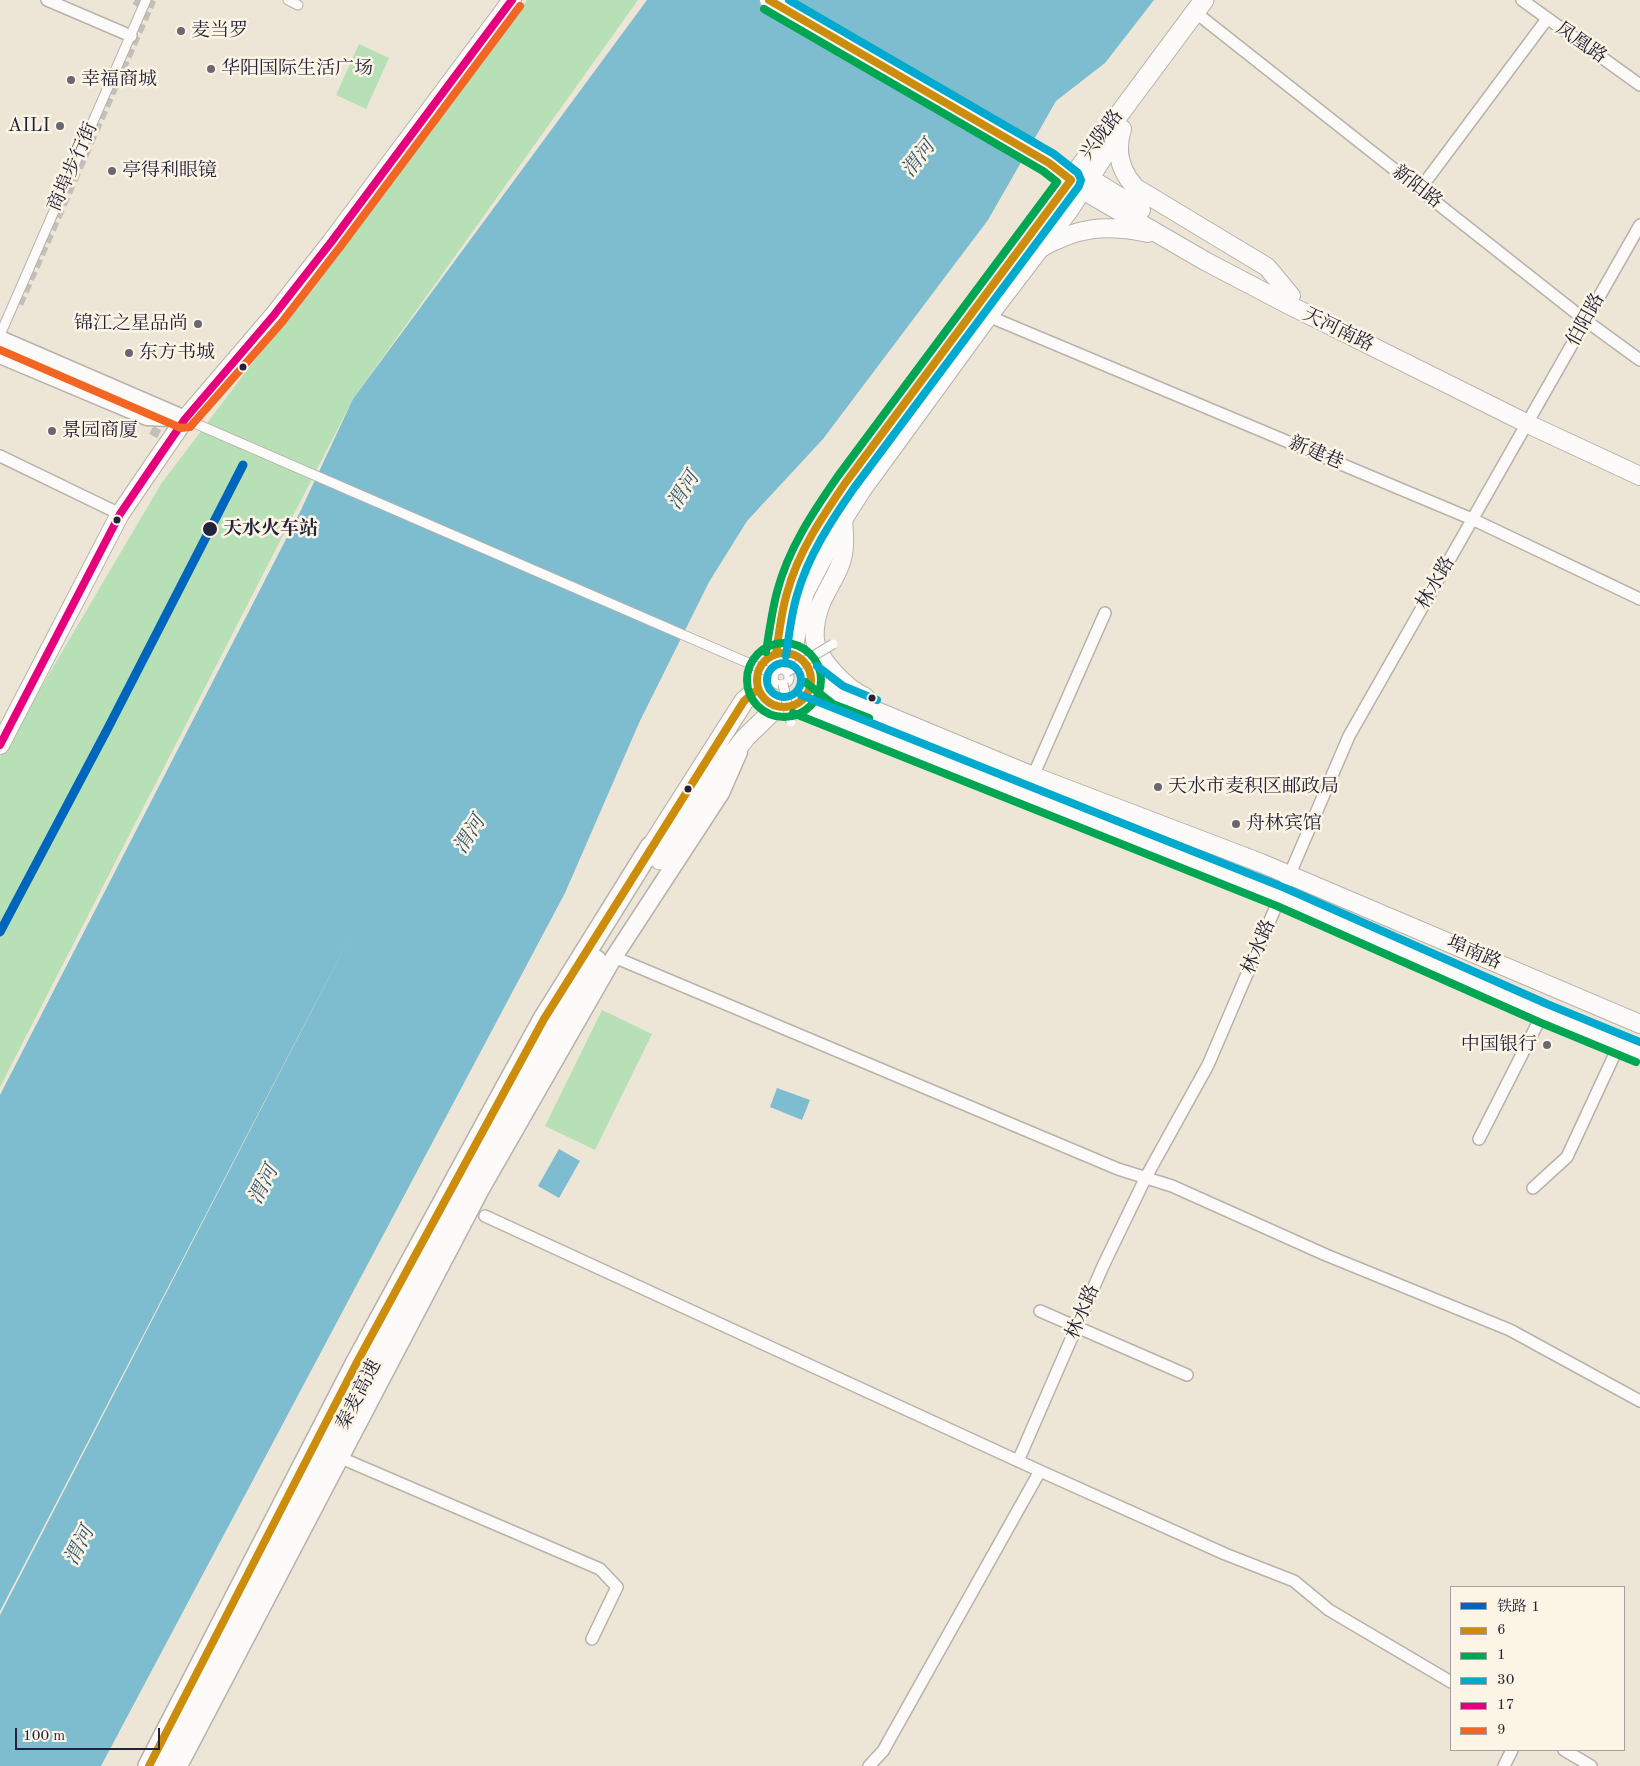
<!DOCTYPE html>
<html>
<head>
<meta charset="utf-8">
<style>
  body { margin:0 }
  #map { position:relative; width:1640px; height:1766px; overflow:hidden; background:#ede6d7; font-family:"Old Standard TT","Noto Serif SC",serif }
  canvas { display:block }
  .legend { position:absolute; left:1450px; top:1586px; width:175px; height:165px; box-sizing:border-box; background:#fcf5e5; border:1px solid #a5a1a1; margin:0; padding:6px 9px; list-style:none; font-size:15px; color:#22223b }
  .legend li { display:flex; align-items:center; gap:10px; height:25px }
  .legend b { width:25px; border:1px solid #a5a1a1 }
  .scale { position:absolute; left:15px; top:1728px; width:145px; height:22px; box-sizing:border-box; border:2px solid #22223b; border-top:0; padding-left:6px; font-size:15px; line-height:18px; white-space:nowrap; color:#22223b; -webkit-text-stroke:4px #fcf5e5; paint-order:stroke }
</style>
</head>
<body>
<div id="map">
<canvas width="1640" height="1766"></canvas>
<ul class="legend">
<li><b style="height:6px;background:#0065bd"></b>铁路 1</li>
<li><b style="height:6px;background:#cc8c0c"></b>6</li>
<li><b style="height:6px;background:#00a651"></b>1</li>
<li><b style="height:6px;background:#00a9ce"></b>30</li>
<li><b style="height:6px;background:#e5007d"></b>17</li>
<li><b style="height:6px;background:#f26522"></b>9</li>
</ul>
<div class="scale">100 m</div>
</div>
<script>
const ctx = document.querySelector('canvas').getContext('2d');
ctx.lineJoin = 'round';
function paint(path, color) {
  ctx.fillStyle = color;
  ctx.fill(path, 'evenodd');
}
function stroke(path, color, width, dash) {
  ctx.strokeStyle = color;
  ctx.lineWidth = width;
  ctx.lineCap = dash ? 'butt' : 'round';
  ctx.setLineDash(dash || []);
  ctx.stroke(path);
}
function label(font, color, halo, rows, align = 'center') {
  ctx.font = font + ' "Old Standard TT","Noto Serif SC",serif';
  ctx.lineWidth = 5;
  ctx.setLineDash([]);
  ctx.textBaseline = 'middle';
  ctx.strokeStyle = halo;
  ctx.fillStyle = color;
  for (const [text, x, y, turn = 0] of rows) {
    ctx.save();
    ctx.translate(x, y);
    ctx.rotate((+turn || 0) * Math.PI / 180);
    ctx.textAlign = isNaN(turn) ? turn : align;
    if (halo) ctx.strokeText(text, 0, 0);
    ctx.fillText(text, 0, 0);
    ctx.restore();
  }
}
paint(new Path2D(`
  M 527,0 L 638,0 L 353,399 L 0,1087 L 0,757 L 161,484 Z
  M 359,44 L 389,58 L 366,109 L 336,95 Z
  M 602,1010 L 652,1034 L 595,1150 L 545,1126 Z`), '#b7e0b6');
paint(new Path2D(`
  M 647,0 L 1154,0 L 1105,63 L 1056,101 L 988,220 L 823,439 L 747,521 L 709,582 L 639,723 L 565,893 L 101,1766 L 0,1766 L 0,1615 L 356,925 L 0,1611 L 0,1095 L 300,512 L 353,399 Z
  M 777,1088 L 810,1100 L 802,1120 L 770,1107 Z
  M 559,1149 L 580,1161 L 559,1198 L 538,1186 Z`), '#7dbdcf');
stroke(new Path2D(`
  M 135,0 L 148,9
  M 19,304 L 152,0
  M 153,436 L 163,418 L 162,417`), '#c4bfb8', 9, [9, 4.5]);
const pedestrian = new Path2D(`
  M 288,0 L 298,5
  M 0,335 L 146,0
  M 185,419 L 732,656
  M773 677a8 8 0 1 1 16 0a8 8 0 1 1-16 0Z`);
const minor = new Path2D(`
  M 47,0 L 131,36
  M 1522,0 L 1640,85
  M 1195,12 L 1585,320 L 1640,360
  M 1420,189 L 1547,19
  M 988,316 L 1472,519 L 1640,599
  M 0,456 L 120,514
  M 1033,776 L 1105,613
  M 614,957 L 1118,1169 L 1172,1186 L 1326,1255 L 1510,1330 L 1640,1401
  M 1479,1139 L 1543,1013
  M 1533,1188 L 1567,1157 L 1619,1045
  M 485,1216 L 1040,1471 L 1225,1554 L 1294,1581 L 1329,1610 L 1451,1682
  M 1040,1311 L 1187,1375
  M 341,1458 L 600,1569 L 617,1587 L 592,1639
  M 1018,1461 L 1103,1266 L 1146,1177 L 1208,1065 L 1349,736 L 1640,225
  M 1564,1750 L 1591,1766
  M 869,1766 L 883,1751 L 1040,1471
  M 1504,1766 L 1512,1750`);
const secondary = new Path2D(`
  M 0,339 L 185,419
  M 0,355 L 147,417 L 170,418
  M 179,1766 L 480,1191 L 614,957 L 721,793 L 739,752`);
const primary = new Path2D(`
  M 769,0 L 1049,163 L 1081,189 L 1205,261 L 1287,304 L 1528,424 L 1640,476
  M 1122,129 C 1115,151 1120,171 1136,188 L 1267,267 L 1291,296
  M 1078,171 L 1141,210
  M 1039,249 C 1077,227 1105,224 1148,233
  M 843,519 C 844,534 846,550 840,565 C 835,579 825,592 820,606 C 816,617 814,629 815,640 C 818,660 847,689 865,697
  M 811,674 L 838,695 L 1033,776 L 1261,863 L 1640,1024
  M 797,704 L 1281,897 L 1543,1013 L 1640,1053
  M 0,745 L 120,514 L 152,467 L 185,419 L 274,315 L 332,241 L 512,0`);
const trunk = new Path2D(`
  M757 680a27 27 0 1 1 54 0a27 27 0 1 1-54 0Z
  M 776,654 C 780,631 782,607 789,586 C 801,548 824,514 846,482 L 1204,0
  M 792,654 L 804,593 L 843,519 L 862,489 L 988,316 L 1068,211 L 1117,135
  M 651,847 L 744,701 L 758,689
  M 660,860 L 726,762 L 746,737 L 778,706`);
const motorway = new Path2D(`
  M 149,1766 L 356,1364 L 487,1123 L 544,1019 L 651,847
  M 167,1766 L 424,1270 L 596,961`);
stroke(pedestrian, '#b7b2ab', 11);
stroke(minor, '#b7b2ab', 14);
stroke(secondary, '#b7b2ab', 19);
stroke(primary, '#b7b2ab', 20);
stroke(trunk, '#b7b2ab', 21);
stroke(motorway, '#b7b2ab', 24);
stroke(pedestrian, '#fcfbf9', 9);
stroke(minor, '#fcfbf9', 11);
stroke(secondary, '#fcfbf9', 16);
stroke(primary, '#fcfbf9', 18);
stroke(trunk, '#fcfbf9', 19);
stroke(motorway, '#fcfbf9', 21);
const pedestrianBridge = new Path2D(`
  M 732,656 L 774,674
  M 787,672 L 833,644
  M 783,684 L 791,722`);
stroke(pedestrianBridge, '#b7b2ab', 11, []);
stroke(pedestrianBridge, '#fcfbf9', 9);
stroke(new Path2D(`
  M 769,0 L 1049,163 L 1071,180 L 846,482 C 822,517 798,552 787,593 C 781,613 779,634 776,654
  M757 680a27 27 0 1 1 54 0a27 27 0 1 1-54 0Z
  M 149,1766 L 356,1364 L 544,1019 L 744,701 L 758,689`), '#cc8c0c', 8);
stroke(new Path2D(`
  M 764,9 L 1043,171 L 1057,182 L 838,476 C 813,512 788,549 777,592 C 772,611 769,632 766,652
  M747 680a37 37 0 1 1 74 0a37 37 0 1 1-74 0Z
  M 805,682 L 833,704 L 869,718
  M 793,713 L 1277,906 L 1539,1022 L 1636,1062`), '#00a651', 8);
stroke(new Path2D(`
  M 786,656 C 789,636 791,615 797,595 C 808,556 831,521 854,488 L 1079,186 L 1081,180 L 1078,173 L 1054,154 L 789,0
  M767 680a17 17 0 1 1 34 0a17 17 0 1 1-34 0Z
  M 817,666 L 843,686 L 877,700
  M 801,695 L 1285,888 L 1547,1004 L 1640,1042`), '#00a9ce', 8);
stroke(new Path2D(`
  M 0,745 L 120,514 L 152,467 L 185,419 L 274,315 L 332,241 L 512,0`), '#e5007d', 8);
stroke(new Path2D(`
  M 0,350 L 181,428 L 190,427 L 282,322 L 340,247 L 520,6`), '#f26522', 8);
stroke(new Path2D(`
  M 0,932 L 108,728 L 243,465`), '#0065bd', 9);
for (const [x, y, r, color] of [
  [181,31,5,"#696772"],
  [211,69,5,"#696772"],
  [71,80,5,"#696772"],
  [60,126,5,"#696772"],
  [112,171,5,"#696772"],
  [198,324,5,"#696772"],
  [129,353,5,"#696772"],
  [243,367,4.5,"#22223b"],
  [52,431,5,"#696772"],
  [117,520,4.5,"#22223b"],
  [210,529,8,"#22223b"],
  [872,698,4.5,"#22223b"],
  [1158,787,5,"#696772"],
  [688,789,4.5,"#22223b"],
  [1236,824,5,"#696772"],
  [1547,1045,5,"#696772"]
]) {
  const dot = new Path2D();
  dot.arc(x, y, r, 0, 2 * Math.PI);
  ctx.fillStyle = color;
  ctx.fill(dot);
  stroke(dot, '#fcf5e5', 2);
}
label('19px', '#22223b', '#fcf5e5', [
  ["麦当罗",191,31],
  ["华阳国际生活广场",221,69],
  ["幸福商城",81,80],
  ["AILI",50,126,"right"],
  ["亭得利眼镜",122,171],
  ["锦江之星品尚",188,324,"right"],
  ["东方书城",139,353],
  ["景园商厦",62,431],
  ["天水市麦积区邮政局",1168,787],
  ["舟林宾馆",1246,824],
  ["中国银行",1537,1045,"right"]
], 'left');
label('19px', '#22223b', '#fcf5e5', [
  ["凤凰路",1581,43,35],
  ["兴陇路",1102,135,-53],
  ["商埠步行街",73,167,-66],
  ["新阳路",1417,187,38],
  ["伯阳路",1586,320,-61],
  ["天河南路",1338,330,26],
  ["新建巷",1316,453,23],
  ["林水路",1436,583,-60],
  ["林水路",1259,947,-67],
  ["埠南路",1474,953,23],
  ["林水路",1083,1312,-67],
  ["秦麦高速",359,1395,-63]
]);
label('bold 19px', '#22223b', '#fcf5e5', [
  ["天水火车站",223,529]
], 'left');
label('italic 20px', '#335975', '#fcf5e5', [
  ["渭河",919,159,-52],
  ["渭河",684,491,-58],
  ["渭河",470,835,-58],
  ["渭河",264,1185,-63],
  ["渭河",80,1546,-63]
]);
</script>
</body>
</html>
